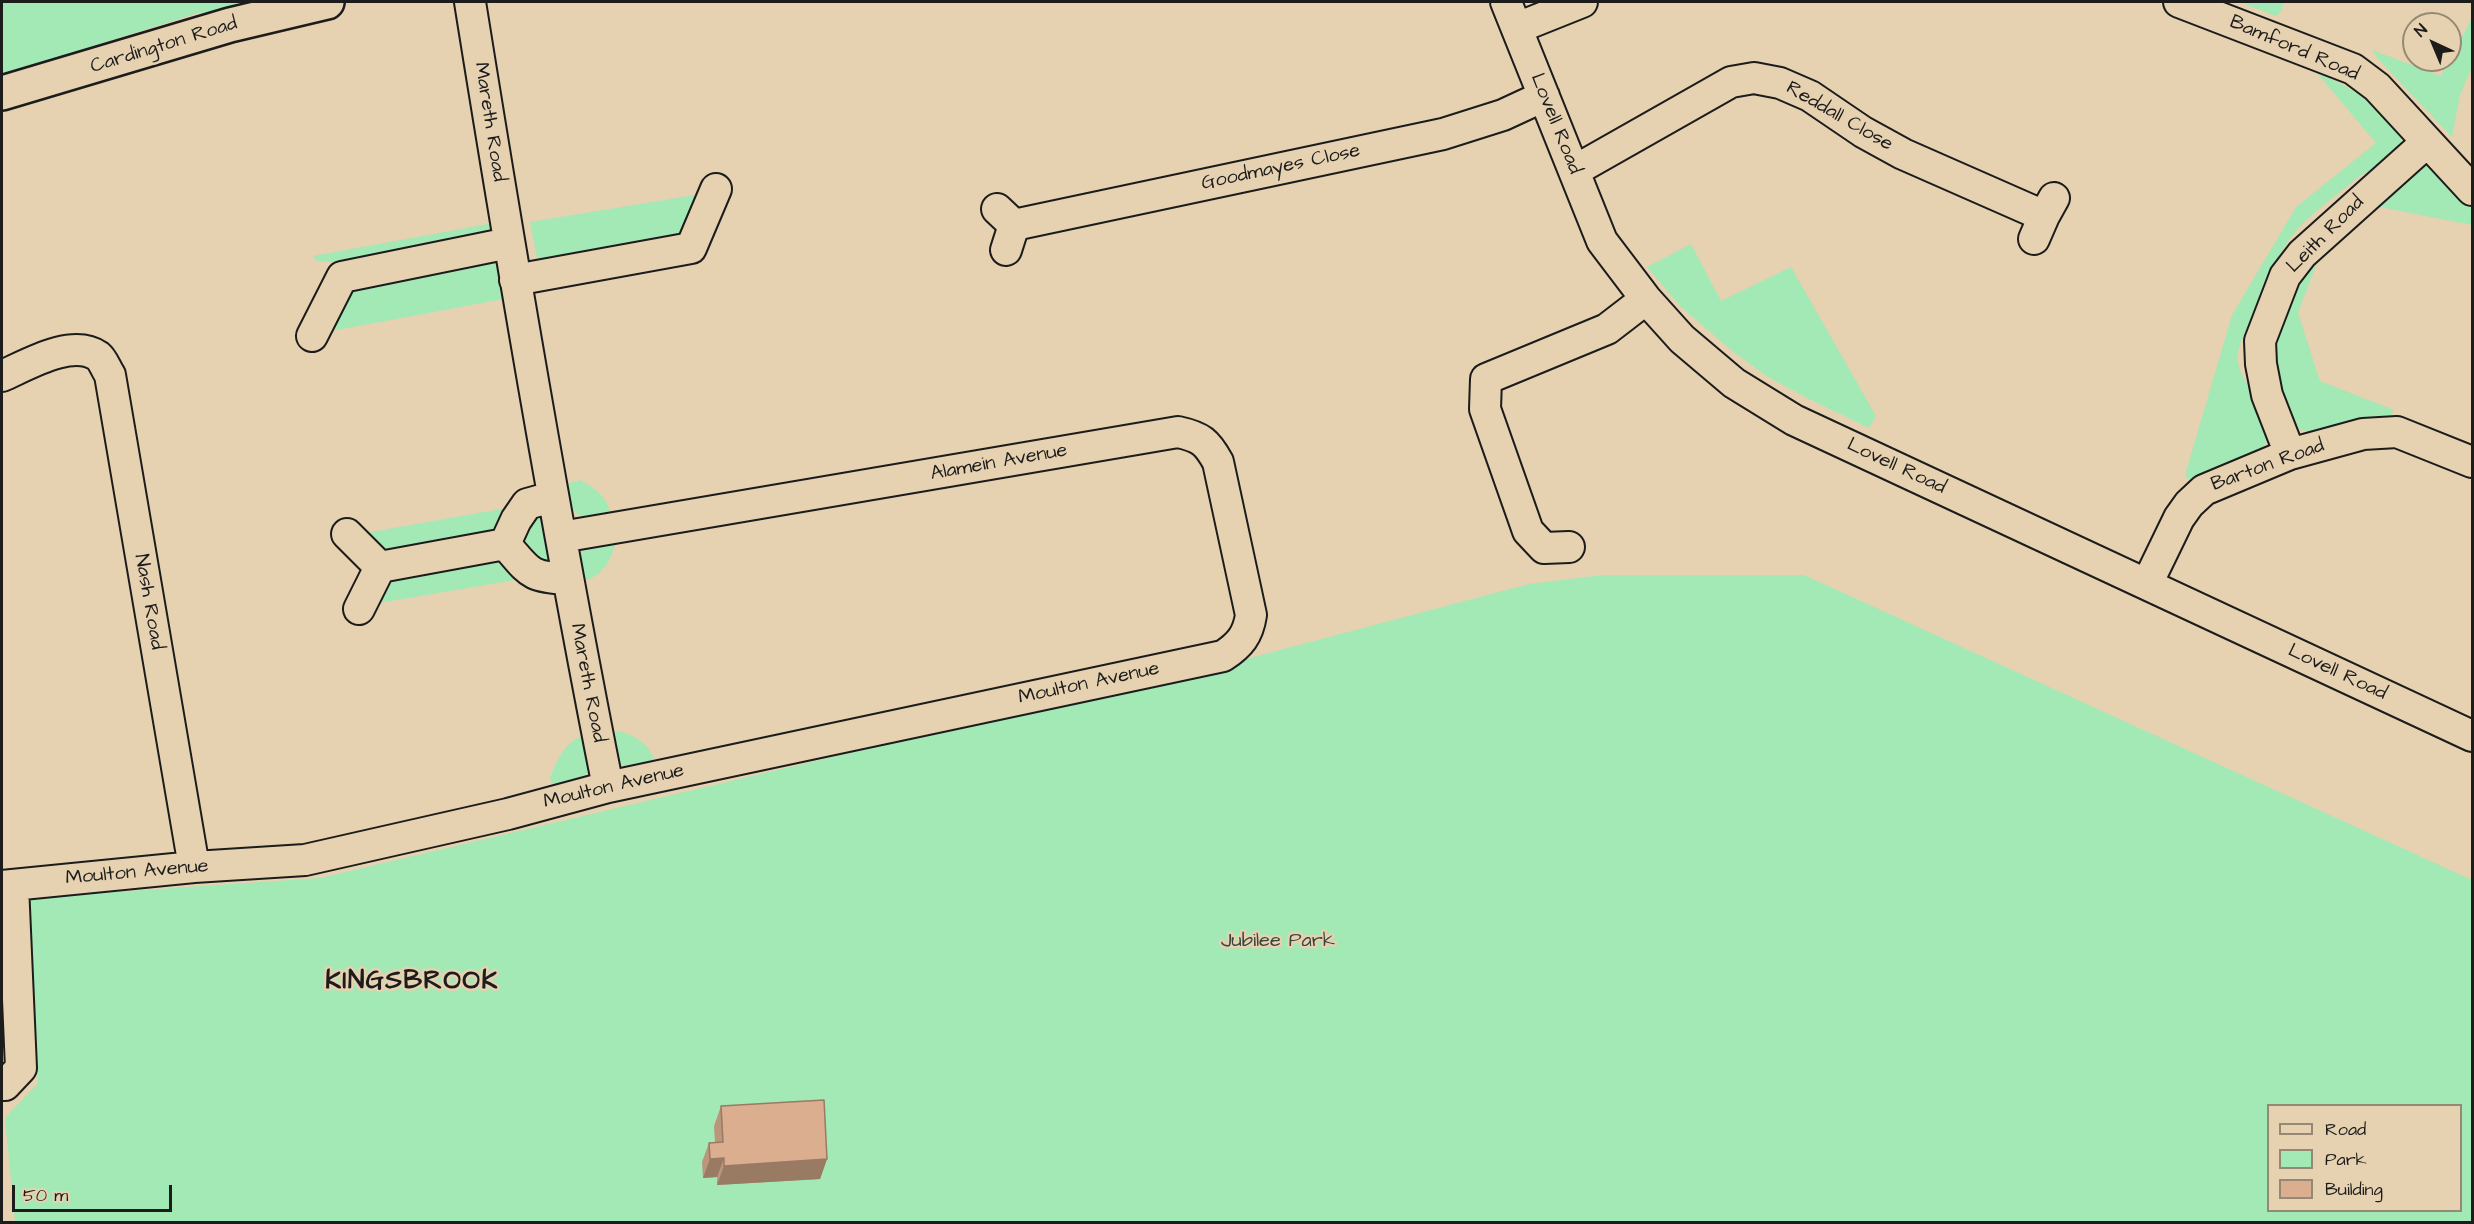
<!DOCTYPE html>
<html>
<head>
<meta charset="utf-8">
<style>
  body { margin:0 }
  #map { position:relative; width:2474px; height:1224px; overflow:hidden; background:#e6d1b0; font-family:"Architects Daughter",sans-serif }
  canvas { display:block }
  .frame { position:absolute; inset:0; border:3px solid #1c1c1c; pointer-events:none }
  .legend { position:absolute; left:2267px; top:1104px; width:195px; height:108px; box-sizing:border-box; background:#e6d1b0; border:2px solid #958975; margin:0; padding:8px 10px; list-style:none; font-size:18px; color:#1c1c1c }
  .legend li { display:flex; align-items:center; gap:12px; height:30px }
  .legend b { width:30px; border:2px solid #958975 }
  .north { position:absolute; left:2402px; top:12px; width:60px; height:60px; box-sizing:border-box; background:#e6d1b0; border:2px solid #958975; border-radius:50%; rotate:316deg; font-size:16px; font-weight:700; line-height:24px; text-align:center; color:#1c1c1c }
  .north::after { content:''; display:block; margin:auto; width:21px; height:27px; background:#1c1c1c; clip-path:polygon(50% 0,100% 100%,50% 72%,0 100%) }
  .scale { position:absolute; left:12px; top:1185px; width:160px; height:27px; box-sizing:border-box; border:3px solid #1c1c1c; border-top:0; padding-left:8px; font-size:18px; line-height:21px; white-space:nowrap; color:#1c1c1c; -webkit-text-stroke:4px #e6d1b0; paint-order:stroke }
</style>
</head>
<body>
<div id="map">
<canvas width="2474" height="1224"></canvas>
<div class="frame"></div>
<ul class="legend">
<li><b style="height:8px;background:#e6d1b0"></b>Road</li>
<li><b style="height:16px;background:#a2e9b6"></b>Park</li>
<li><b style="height:16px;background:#daae8e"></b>Building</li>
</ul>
<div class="north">N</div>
<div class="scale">50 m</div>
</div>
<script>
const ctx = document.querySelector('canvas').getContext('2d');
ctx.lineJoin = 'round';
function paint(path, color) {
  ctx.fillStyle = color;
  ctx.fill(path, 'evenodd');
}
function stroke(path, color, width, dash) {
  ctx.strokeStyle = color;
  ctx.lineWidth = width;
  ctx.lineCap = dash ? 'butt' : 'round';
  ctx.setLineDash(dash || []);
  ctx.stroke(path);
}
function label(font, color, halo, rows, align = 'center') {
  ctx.font = font + ' "Architects Daughter",sans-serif';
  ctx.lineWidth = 5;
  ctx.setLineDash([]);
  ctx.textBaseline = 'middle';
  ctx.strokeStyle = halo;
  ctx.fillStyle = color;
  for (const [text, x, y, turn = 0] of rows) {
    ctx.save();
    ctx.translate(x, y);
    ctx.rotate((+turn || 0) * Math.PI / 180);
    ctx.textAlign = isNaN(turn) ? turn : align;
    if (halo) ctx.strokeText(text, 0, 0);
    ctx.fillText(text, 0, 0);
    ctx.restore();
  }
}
paint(new Path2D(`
  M 2,2 L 276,2 L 233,12 L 198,13 L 2,75 Z
  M 2246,2 L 2284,2 L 2281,12 L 2275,16 L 2245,4 Z
  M 2472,18 L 2472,67 L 2460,95 L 2452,137 L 2380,61 L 2372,50 L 2441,76 Z
  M 2317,73 C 2339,81 2416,120 2399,152 C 2391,168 2370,168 2357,178 C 2336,196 2301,220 2287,243 C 2274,263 2265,287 2256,309 C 2250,323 2241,338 2238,352 C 2234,371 2255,393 2262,410 C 2266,418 2268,427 2271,436 L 2257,455 L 2208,470 L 2192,483 L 2185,475 L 2232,315 L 2296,207 L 2376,143 Z
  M 2431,165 L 2443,173 L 2472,206 L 2472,225 L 2375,206 L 2318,260 L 2298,313 L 2320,381 L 2394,410 L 2390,418 C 2355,415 2327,443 2294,427 L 2267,354 L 2297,271 L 2416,167 Z
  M 701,194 L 685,238 L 538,263 L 530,222 Z
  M 499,222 L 495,232 L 331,262 L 317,261 L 313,256 Z
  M 1691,244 L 1721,301 L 1791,267 L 1876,416 L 1869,428 L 1807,398 L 1768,377 L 1731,350 L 1680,306 L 1647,267 Z
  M 489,256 L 501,262 L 509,298 L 326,332 L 357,281 Z
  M 580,480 C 597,490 607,496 611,516 C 580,522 570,516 563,485 Z
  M 518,506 L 499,531 L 383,550 L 360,534 Z
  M 545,510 L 551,564 L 530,559 L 521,538 L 522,527 Z
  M 617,535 C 613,557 605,575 582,582 C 577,541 581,549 617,535 Z
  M 501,554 L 527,578 L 373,604 L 385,579 Z
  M 1603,575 L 1804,575 L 2472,880 L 2472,1222 L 15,1222 L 5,1118 L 38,1083 L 26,898 L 320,878 L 1231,663 L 1529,584 ZM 2268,1106 L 2460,1106 L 2460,1210 L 2268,1210 Z
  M 620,731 C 639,738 650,744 656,765 C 620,773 615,767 608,732 Z
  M 589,735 C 592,774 593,778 554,789 L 550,778 C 557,759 567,737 589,735 Z`), '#a2e9b6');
const minor = new Path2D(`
  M 470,2 C 512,264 556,526 608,787
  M 1506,2 L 1602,241 L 1646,299 L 1682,339 L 1734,383 L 1794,420 L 2472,736
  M 2179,2 L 2353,69 L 2377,87 L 2472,190
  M 1517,28 L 1582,2
  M 1574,171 L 1731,82 L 1754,78 L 1780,83 L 1810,96 L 1863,132 L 1903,154 L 2044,216
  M 997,209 L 1014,225 L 1443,134 L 1503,115 L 1544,96
  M 2034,239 L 2044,216 L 2054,198
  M 1006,250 L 1014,225
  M 515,280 L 691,248 L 716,189
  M 312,336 L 342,277 L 509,243
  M 2,376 C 27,365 72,338 98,356 C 103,360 106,369 110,375 L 194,867
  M 2290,454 L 2267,395 L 2261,364 L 2260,341 L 2285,276 L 2302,254 L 2427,142
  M 552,497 L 527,504 L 516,520 L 505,544 C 530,572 528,577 567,579
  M 347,534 L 380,567
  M 1569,547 L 1544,548 L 1528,531 L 1485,409 L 1486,379 L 1607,329 L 1646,299
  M 2147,584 L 2179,518 L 2189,504 L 2204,490 L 2290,454 L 2363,434 L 2397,432 L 2472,462
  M 359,609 L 380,567 L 505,544
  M 2,886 L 194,867 L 305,860 L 508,814 L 608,787 L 1223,656 C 1240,645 1248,635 1251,615 L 1218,462 C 1207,442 1201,437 1178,432 L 561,537
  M 2,1085 L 5,1085 L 21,1068 L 13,885`);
const major = new Path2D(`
  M 2,93 L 230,25 L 327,2`);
stroke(minor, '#1c1c1c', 34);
stroke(major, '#1c1c1c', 38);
stroke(minor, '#e6d1b0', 30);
stroke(major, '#e6d1b0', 33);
paint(new Path2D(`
  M 721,1106 L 827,1159 L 820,1179 L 717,1185 L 717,1177 L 703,1178 L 702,1162 L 709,1143 L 715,1142 L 714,1126 Z`), '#bb967a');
paint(new Path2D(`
  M 724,1158 L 717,1177 L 703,1178 L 710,1159 Z
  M 827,1159 L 820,1179 L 717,1185 L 724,1166 Z`), '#997a63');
const building = new Path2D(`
  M 824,1100 L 827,1159 L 724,1166 L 724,1158 L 710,1159 L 709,1143 L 723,1142 L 721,1106 Z`);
paint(building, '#daae8e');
stroke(building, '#997a63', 1.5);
label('20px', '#1c1c1c', '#e6d1b0', [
  ["Cardington Road",164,46,-17],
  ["Bamford Road",2294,49,23],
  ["Reddall Close",1839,117,30],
  ["Mareth Road",489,122,81],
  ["Lovell Road",1555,124,68],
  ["Goodmayes Close",1281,168,-12],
  ["Leith Road",2326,235,-45],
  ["Alamein Avenue",999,463,-10],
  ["Barton Road",2268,466,-20],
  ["Lovell Road",1896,467,25],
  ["Nash Road",148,602,80],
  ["Lovell Road",2337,673,25],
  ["Mareth Road",587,683,79],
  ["Moulton Avenue",1089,684,-12],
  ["Moulton Avenue",614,787,-13],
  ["Moulton Avenue",137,873,-5]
]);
label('20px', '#37453b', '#e6d1b0', [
  ["Jubilee Park",1278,942]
]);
ctx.letterSpacing = '1.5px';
label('bold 26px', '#1c1c1c', '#e6d1b0', [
  ["KINGSBROOK",412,983]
]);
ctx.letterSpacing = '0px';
</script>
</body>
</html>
